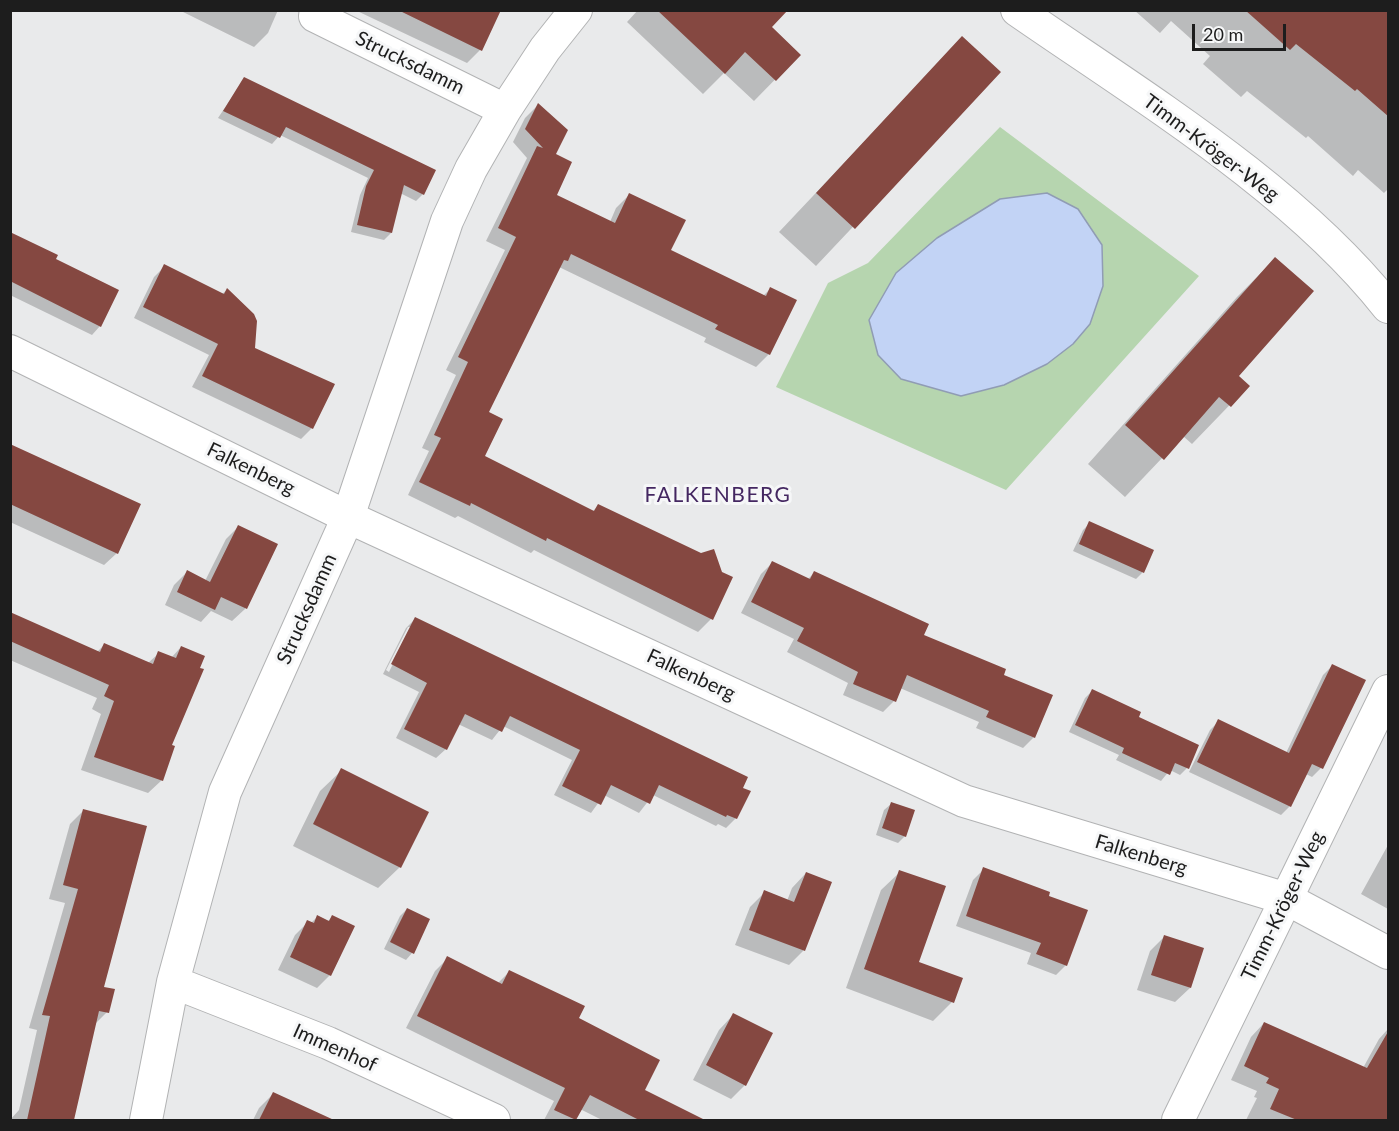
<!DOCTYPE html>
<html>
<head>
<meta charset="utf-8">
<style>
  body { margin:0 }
  #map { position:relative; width:1399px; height:1131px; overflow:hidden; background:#e9eaeb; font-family:Lato,sans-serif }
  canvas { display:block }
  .frame { position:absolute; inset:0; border:12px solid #1d1d1d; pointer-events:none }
  .scale { position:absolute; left:1192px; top:24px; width:94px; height:27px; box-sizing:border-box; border:3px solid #1d1d1d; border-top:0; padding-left:8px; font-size:18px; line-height:21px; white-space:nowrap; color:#1d1d1d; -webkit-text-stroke:4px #f6f7f8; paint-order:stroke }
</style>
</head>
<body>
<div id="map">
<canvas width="1399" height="1131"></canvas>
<div class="frame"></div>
<div class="scale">20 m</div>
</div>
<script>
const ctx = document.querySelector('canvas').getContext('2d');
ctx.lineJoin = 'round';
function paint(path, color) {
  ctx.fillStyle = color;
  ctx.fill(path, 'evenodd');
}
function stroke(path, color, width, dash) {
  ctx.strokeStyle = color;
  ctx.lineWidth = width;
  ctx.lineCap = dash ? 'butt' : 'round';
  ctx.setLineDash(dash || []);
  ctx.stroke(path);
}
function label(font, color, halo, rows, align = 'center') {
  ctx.font = font + ' Lato,sans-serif';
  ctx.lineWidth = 6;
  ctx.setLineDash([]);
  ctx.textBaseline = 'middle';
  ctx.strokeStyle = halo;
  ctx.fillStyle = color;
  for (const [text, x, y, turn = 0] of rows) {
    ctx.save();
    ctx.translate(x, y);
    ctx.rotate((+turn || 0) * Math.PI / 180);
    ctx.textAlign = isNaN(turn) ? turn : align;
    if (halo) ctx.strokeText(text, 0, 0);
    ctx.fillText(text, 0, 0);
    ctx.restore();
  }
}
paint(new Path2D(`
  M 1000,127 L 1199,276 L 1006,490 L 776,387 L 828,283 L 868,263 Z`), '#b6d5af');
const water = new Path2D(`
  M 1047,193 L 1078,209 L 1102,245 L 1103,286 L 1090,324 L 1073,344 L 1047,364 L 1004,385 L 961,396 L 901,379 L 878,355 L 869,320 L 896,273 L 937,238 L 1000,199 Z`);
paint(water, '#c2d3f5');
stroke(water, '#909cb4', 1.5);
paint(new Path2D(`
  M 179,10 L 278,10 L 268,33 L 254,47 Z
  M 355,10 L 499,10 L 480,50 L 467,63 Z
  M 638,10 L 786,10 L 770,27 L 799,55 L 754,101 L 724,73 L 703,94 L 627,22 Z
  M 1134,10 L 1388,10 L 1388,189 L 1384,193 L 1358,170 L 1353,176 L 1308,136 L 1306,138 L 1247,91 L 1241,97 L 1203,64 L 1210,56 L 1171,21 L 1160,33 Z
  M 962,38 L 999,72 L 816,266 L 779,232 Z
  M 244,79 L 423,194 L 416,201 L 400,193 L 391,233 L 384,240 L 351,232 L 360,195 L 368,178 L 280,135 L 272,144 L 218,118 Z
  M 538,105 L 554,155 L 555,195 L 610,222 L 616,208 L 629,195 L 669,251 L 763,296 L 770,289 L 769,354 L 756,367 L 704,342 L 706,338 L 559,267 L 487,413 L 483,456 L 592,512 L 598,506 L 731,578 L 711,619 L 698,632 L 534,550 L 531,553 L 458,516 L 455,518 L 408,495 L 429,451 L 422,448 L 456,375 L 446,370 L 505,250 L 486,241 L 527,158 L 513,142 L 525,118 Z
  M 10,233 L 54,260 L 117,291 L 100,326 L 92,335 L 10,295 Z
  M 1275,259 L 1237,376 L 1248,386 L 1192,444 L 1183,436 L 1125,497 L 1088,464 L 1237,297 Z
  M 165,266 L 222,294 L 227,290 L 254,349 L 312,428 L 301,439 L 192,387 L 209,355 L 134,318 L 154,277 Z
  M 10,446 L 117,553 L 104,565 L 10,522 Z
  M 1090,523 L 1152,551 L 1142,573 L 1136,579 L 1073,551 L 1083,530 Z
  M 239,526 L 276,545 L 245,609 L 232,621 L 211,611 L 201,622 L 165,605 L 174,585 L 187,572 L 205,581 L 226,539 Z
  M 772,563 L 807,580 L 814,573 L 922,636 L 1002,676 L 1034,737 L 1023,748 L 976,728 L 979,722 L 900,688 L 894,701 L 883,712 L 843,695 L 848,683 L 787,652 L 794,639 L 741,613 L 761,574 Z
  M 10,613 L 97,652 L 104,645 L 147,664 L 159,653 L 171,658 L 181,647 L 170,746 L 162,780 L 148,793 L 81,770 L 101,714 L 92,709 L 97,698 L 10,660 Z
  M 415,619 L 741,788 L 736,818 L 726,828 L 718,824 L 716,826 L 653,795 L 639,813 L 604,795 L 591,813 L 554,795 L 572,760 L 503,726 L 492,740 L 458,724 L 446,749 L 436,758 L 396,738 L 419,692 L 383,674 L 406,628 ZM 408,627 L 411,627 L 389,672 L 386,670 Z
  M 1332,666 L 1321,768 L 1312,777 L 1306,774 L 1290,806 L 1281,815 L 1189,772 L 1210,730 L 1219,721 L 1286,753 L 1323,675 Z
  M 1092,691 L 1137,718 L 1187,768 L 1180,775 L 1170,770 L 1161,781 L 1116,760 L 1119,755 L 1069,732 L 1085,698 Z
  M 342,770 L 400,867 L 378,888 L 293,846 L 320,791 Z
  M 891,804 L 905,836 L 898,843 L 876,835 L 884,810 Z
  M 84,810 L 107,1012 L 94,1025 L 73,1120 L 10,1120 L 19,1110 L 37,1030 L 29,1028 L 65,903 L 49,899 L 70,824 Z
  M 1388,845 L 1388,909 L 1361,894 Z
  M 984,869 L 1047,897 L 1066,965 L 1056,975 L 1027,964 L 1031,953 L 956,926 L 973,880 Z
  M 900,872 L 917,963 L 961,979 L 952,1002 L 933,1021 L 846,988 L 881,890 Z
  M 806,873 L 830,883 L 803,951 L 789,965 L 735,945 L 750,907 L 765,892 L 787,901 L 792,888 Z
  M 407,909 L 412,953 L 406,960 L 384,949 L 400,916 Z
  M 317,917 L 327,922 L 332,917 L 330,975 L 317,988 L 278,970 L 295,935 L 308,922 L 311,923 Z
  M 1164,937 L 1190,988 L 1175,1002 L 1137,990 L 1150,951 Z
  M 448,958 L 498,983 L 509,972 L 577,1019 L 643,1091 L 674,1107 L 667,1120 L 602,1120 L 580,1109 L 574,1120 L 544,1120 L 554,1101 L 406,1028 L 435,971 Z
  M 733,1015 L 745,1085 L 731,1099 L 693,1080 L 719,1030 Z
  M 1264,1023 L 1363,1068 L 1379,1039 L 1388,1029 L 1388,1120 L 1246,1120 L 1257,1098 L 1254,1097 L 1257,1091 L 1231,1080 L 1251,1037 Z
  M 273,1094 L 315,1114 L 312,1120 L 253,1120 L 259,1108 Z`), '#0003');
paint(new Path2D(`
  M 398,10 L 501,10 L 482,51 Z
  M 657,10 L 788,10 L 772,27 L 801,55 L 776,81 L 745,52 L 725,74 Z
  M 1245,10 L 1389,10 L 1389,117 L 1357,89 L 1355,91 L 1296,44 L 1290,50 Z
  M 962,36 L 1001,72 L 855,229 L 816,193 Z
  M 244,77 L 436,170 L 424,195 L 404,185 L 392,233 L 357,225 L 366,186 L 374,170 L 286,127 L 280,138 L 223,111 Z
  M 538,103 L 568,130 L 556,154 L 572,162 L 557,195 L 615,223 L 629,193 L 686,220 L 671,250 L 766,296 L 770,287 L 797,300 L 770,355 L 715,329 L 718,325 L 571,254 L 568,261 L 564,260 L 489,412 L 503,419 L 485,456 L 594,511 L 598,504 L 701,553 L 714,549 L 722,572 L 733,577 L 713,620 L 547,538 L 546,541 L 471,503 L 470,506 L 419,482 L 441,438 L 434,435 L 468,362 L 458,357 L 516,237 L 498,228 L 537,146 L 543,148 L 525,129 Z
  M 10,232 L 58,255 L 56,259 L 119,290 L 101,327 L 10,281 Z
  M 1275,257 L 1314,291 L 1239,376 L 1250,386 L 1231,407 L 1219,397 L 1164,460 L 1125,425 Z
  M 164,264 L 224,294 L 227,288 L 254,314 L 257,321 L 255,348 L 335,384 L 313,429 L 202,376 L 218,344 L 143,307 Z
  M 10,444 L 141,504 L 118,554 L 10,504 Z
  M 1089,521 L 1154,550 L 1144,573 L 1079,544 Z
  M 238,525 L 278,544 L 247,609 L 221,597 L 215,610 L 177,592 L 187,570 L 210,582 Z
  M 772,561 L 810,579 L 814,571 L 929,624 L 924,635 L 1006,669 L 1004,675 L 1053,695 L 1035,738 L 986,717 L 989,711 L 907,675 L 896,702 L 853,684 L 858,672 L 797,641 L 804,628 L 751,602 Z
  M 10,612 L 100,652 L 104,643 L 153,664 L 158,651 L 176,658 L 181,646 L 205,656 L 200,668 L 204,669 L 172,745 L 175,746 L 163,781 L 94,757 L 114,701 L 104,696 L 109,685 L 10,641 Z
  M 415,617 L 748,777 L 743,788 L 751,791 L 737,819 L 727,815 L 726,817 L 659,785 L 650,804 L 611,785 L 601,805 L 562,786 L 580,750 L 510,716 L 502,732 L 465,714 L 447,750 L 404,729 L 427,683 L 391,664 Z
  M 1332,664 L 1366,680 L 1323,769 L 1312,764 L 1291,807 L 1197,762 L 1218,719 L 1289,753 Z
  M 1092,689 L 1141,712 L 1139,717 L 1199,745 L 1189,769 L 1175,763 L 1170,775 L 1122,753 L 1124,748 L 1075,725 Z
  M 341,768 L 429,812 L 401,868 L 313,824 Z
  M 891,802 L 915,810 L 906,837 L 882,828 Z
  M 83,809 L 147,826 L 104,987 L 115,989 L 109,1013 L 99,1011 L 74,1120 L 27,1120 L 50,1016 L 42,1015 L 78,889 L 63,885 Z
  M 983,867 L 1050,892 L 1049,896 L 1088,910 L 1067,966 L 1036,954 L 1041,943 L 966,916 Z
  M 899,870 L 946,886 L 919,962 L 963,978 L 954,1003 L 864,969 Z
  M 806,872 L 832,882 L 805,951 L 749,930 L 764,890 L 794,902 Z
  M 407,908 L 430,919 L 414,954 L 390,942 Z
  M 317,915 L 329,921 L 332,915 L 355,926 L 331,976 L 290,957 L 307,920 L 314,923 Z
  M 1164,935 L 1204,948 L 1191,988 L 1151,975 Z
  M 447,956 L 502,984 L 509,970 L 585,1006 L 579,1018 L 660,1060 L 645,1090 L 705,1120 L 639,1120 L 590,1095 L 576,1120 L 554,1110 L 565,1088 L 417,1016 Z
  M 733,1013 L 773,1033 L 746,1086 L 706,1065 Z
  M 1264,1022 L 1367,1068 L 1389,1030 L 1389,1120 L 1297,1120 L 1270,1109 L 1279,1089 L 1266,1083 L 1269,1078 L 1244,1066 Z
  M 273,1092 L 334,1120 L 259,1120 Z`), '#854841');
const minor = new Path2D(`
  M 318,10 L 315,16 L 505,110
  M 1017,10 C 1141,96 1294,188 1388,307
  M 10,351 L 348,517 L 964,801 L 1287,899 L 1388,953
  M 173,982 L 328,1043 L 494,1120
  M 146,1120 L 173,982 L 225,792 L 348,517 L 447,221 L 471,169 L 505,110 L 545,49 L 576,10
  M 1178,1120 L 1388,691`);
stroke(minor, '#b2b3b4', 34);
stroke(minor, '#fff', 32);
label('20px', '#1d1d1d', '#f6f7f8', [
  ["Strucksdamm",410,63,26],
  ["Timm-Kröger-Weg",1211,148,37],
  ["Falkenberg",251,469,26],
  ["Strucksdamm",307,609,-66],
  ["Falkenberg",691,675,25],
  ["Falkenberg",1141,855,17],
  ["Timm-Kröger-Weg",1283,906,-64],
  ["Immenhof",335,1048,24]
]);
ctx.letterSpacing = '1.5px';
label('21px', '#442761', '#f6f7f8', [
  ["FALKENBERG",718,495]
]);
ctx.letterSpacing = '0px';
</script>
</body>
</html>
